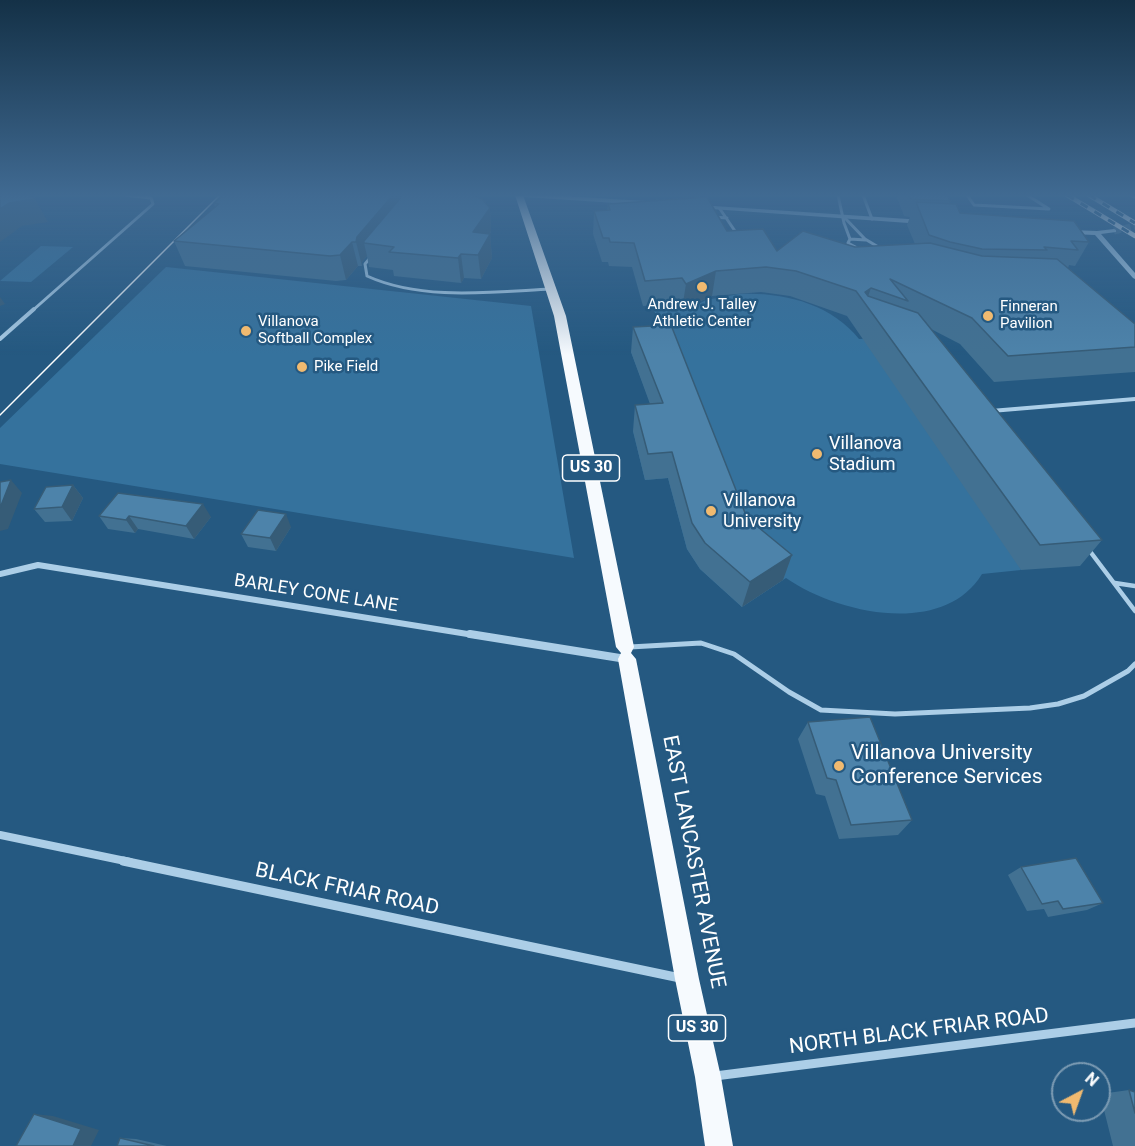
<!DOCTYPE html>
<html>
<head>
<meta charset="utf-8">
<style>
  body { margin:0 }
  #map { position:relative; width:1135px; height:1146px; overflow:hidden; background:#255981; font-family:Roboto,sans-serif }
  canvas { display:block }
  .north { position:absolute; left:1051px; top:1062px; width:60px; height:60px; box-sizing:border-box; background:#255981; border:2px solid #7c9bb3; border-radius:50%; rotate:41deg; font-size:16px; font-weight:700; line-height:24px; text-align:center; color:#fff }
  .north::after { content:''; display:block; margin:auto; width:21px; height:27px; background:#f0ba70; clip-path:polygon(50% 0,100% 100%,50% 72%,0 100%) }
</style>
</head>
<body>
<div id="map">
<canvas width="1135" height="1146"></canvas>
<div class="north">N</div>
</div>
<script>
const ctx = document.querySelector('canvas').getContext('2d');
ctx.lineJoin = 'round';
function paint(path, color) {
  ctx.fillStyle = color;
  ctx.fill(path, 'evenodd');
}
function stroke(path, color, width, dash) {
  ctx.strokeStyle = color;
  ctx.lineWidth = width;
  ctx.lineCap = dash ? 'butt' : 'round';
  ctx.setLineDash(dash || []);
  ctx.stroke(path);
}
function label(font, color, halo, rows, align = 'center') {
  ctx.font = font + ' Roboto,sans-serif';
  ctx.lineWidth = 5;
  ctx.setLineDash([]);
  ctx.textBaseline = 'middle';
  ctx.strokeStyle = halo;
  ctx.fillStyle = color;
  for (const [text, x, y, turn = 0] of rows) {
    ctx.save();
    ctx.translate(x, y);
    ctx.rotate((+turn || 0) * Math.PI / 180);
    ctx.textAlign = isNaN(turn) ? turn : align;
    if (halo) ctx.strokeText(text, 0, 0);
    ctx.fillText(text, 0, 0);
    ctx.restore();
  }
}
paint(new Path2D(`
  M 41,246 L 73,247 L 31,282 L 0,281 Z
  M 166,267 L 531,306 L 574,558 L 0,464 L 0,428 Z
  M 739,294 C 784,292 831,304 859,339 L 906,337 L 1021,570 L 982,574 C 943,638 836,613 786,578 L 742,607 L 700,569 L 687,549 L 668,478 L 645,480 L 633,431 L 660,429 L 631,352 L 668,350 L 653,307 L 677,305 L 680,311 L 686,311 L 706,300 Z`), '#35729d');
stroke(new Path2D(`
  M 1114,231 L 1135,226`), '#467294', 7, [7, 3]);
stroke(new Path2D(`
  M 838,195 L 844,223 L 850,239 L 848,243 L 859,249
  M 863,195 L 872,219
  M 967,195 L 974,205 L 1049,209 L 1027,195
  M 1130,195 L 1135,197
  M 720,209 L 737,234
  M 714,217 L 727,218
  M 844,217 L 865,239 L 880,248
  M 850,239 L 866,240
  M 370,258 L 365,264 L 367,276 C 422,301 492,292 551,289
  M 32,311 L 153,204 L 151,198 L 125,195`), '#accee7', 3);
stroke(new Path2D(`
  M 0,339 L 34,309
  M 991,411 L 1135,399`), '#accee7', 4);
stroke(new Path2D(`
  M 1089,550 L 1135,611
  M 1115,583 L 1135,586`), '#accee7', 4.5);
stroke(new Path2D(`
  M 630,647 L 701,643 L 734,654 L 789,692 L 821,710 L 895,714 L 1030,708 L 1058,704 L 1084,696 L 1128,671 L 1135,664`), '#accee7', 5);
stroke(new Path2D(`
  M 0,574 L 38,565 L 480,636`), '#accee7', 6);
stroke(new Path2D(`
  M 470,634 L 626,659
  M 0,835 L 130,862`), '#accee7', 8);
stroke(new Path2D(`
  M 123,861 L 680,978
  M 715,1076 L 1135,1023`), '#accee7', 9);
paint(new Path2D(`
  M 522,195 L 548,195 L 645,201 L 648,203 L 645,205 L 525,197 Z
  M 699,205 L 923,220 L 926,222 L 923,224 L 697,208 L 696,207 Z
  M 1114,229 L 1116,230 L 1116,232 L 1101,234 L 1135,273 L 1135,279 L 1133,278 L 1095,235 L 1071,234 L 1068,232 L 1071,230 L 1097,231 Z`), '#accee7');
paint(new Path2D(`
  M 515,195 L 523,195 L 566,316 L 634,647 L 631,653 L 636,659 L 699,979 L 721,1077 L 733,1146 L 705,1146 L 695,1077 L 675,979 L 618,659 L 621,653 L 616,647 L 554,316 Z`), '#f6fafe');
stroke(new Path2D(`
  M 0,415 L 220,195`), '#fff', 1.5);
const rail = new Path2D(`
  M 1067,195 L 1135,236
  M 1089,195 L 1135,223`);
stroke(rail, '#fff', 4.5);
stroke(rail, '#255981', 3, [8]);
paint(new Path2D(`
  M 896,195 L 947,195 L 950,201 L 949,204 L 960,213 L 1089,242 L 1075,266 L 1069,265 L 1068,268 L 1135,324 L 1135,372 L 994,382 L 960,344 L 931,329 L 1102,540 L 1080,566 L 1021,570 L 847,316 L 790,296 L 761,292 L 712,296 L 682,309 L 679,303 L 643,306 L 632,267 L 609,266 L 608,262 L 602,262 L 593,234 L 594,211 L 607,210 L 608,204 L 727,231 L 777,251 L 915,244 L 907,225 L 910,217 L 904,216 Z
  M 214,203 L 490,208 L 491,231 L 490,234 L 492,258 L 481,279 L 464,278 L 461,283 L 394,276 L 393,270 L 369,267 L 367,256 L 362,262 L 362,266 L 358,266 L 346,280 L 336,281 L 185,266 L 174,241 L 215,208 Z
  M 633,327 L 747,518 L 792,555 L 783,580 L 742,607 L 700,569 L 687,549 L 668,478 L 645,480 L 633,431 L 635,405 L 650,404 L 631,352 Z
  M 73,485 L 83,498 L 72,521 L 45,522 L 34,509 Z
  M 118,493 L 211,517 L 194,539 L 138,529 L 135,533 L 108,529 L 99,516 Z
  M 291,527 L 276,551 L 248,547 L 241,534 Z
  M 808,722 L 912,820 L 898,835 L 839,839 L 825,796 L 816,794 L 798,739 Z
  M 1021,867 L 1103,903 L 1087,910 L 1048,917 L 1044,909 L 1027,911 L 1008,875 Z
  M 1129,1090 L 1135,1092 L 1135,1146 L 1113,1146 L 1100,1094 Z
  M 120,1138 L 136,1139 L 167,1146 L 117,1146 Z`), '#427192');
paint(new Path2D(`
  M 393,195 L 414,195 L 364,243 L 367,256 L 362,262 L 362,266 L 356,242 L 357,237 Z
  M 35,199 L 48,222 L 22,226 L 0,242 L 0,209 L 9,203 Z
  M 490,208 L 491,231 L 475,256 L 473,232 Z
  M 490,234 L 492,258 L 481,279 L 478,255 Z
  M 352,242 L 358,266 L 346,280 L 340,255 Z
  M 461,254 L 464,278 L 461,283 L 458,258 Z
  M 716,271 L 712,296 L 682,309 L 686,284 Z
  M 871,288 L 865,305 L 865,292 Z
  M 0,297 L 5,304 L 0,306 Z
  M 11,480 L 22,493 L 8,529 L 0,531 L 0,508 Z
  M 73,485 L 83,498 L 72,521 L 62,507 Z
  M 203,504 L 211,517 L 194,539 L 186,526 Z
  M 286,514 L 291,527 L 276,551 L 270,538 Z
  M 129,516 L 138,529 L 135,533 L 126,520 Z
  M 792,555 L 783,580 L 742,607 L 750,582 Z
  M 34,1114 L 53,1116 L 99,1130 L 91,1146 L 73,1146 Z`), '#365c77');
const building = new Path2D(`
  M 0,195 L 28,195 L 35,199 L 9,203 L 0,209 Z
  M 224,195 L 393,195 L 357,237 L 356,242 L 352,242 L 340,255 L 330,256 L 174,241 L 219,204 L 214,203 Z
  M 403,195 L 471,195 L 482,199 L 490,208 L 473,232 L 490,234 L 478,255 L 461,254 L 458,258 L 389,252 L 394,247 L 364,243 L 364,241 Z
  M 909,195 L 947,195 L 950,201 L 910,199 Z
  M 707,197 L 727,231 L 763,229 L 777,251 L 803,231 L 855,247 L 930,243 L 982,256 L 1057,259 L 1135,324 L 1135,347 L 1008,356 L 972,318 L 890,279 L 908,301 L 871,288 L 865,292 L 868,296 L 918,313 L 1102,540 L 1040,545 L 856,291 L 796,271 L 766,267 L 716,271 L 686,284 L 682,278 L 645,281 L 634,243 L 610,242 L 609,238 L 603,238 L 594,211 L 610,210 L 608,204 Z
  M 916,202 L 956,204 L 960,213 L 1074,221 L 1089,242 L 1071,241 L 1078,250 L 1044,247 L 1047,250 L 982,249 L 950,242 L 929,235 Z
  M 671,325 L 747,518 L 792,555 L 750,582 L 705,543 L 692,523 L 672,452 L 648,454 L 635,405 L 663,403 L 633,327 Z
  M 11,480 L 0,508 L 0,482 Z
  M 73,485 L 62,507 L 34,509 L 46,487 Z
  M 118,493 L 203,504 L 186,526 L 129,516 L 126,520 L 99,516 Z
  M 258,510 L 286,514 L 270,538 L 241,534 Z
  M 870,717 L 912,820 L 851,825 L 836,780 L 827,778 L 808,722 Z
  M 1076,858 L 1103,903 L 1063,909 L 1058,901 L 1042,904 L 1021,867 Z
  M 1129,1090 L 1135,1092 L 1135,1113 Z
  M 34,1114 L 81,1129 L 73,1146 L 16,1146 Z
  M 120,1138 L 154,1146 L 117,1146 Z`);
paint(building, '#4d83aa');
stroke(building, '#365c77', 1.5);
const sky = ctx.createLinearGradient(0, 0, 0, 355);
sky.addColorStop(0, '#143147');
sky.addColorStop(0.55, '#406a92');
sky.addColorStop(1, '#406a9200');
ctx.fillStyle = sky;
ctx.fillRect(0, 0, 1135, 355);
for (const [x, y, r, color] of [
  [702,287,6,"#f0ba70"],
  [988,316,6,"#f0ba70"],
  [246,331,6,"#f0ba70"],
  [302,367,6,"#f0ba70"],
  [817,454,6,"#f0ba70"],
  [711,511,6,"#f0ba70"],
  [839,766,6,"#f0ba70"]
]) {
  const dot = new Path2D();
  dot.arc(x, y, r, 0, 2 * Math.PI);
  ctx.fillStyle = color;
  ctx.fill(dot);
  stroke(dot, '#255981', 2);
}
label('15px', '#fff', '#255981', [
  ["Andrew J. Talley",702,305,"center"],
  ["Athletic Center",702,322,"center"],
  ["Finneran",1000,307],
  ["Pavilion",1000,324],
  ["Villanova",258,322],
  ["Softball Complex",258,339],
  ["Pike Field",314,367]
], 'left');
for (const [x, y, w] of [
  [591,468,57],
  [697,1028,57]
]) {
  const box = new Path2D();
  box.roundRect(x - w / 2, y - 13, w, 26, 4.5);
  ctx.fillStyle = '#255981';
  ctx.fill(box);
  stroke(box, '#fff', 1.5);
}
label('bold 16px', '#fff', null, [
  ["US 30",591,468],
  ["US 30",697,1028]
]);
label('18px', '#fff', '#255981', [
  ["Villanova",829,444],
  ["Stadium",829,465],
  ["Villanova",723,501],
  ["University",723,522]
], 'left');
label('18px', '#fff', '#255981', [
  ["BARLEY CONE LANE",316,594,9]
]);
label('21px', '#fff', '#255981', [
  ["Villanova University",851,754],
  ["Conference Services",851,778]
], 'left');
label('21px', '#fff', '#255981', [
  ["EAST LANCASTER AVENUE",693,862,79],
  ["BLACK FRIAR ROAD",347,890,12],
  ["NORTH BLACK FRIAR ROAD",919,1032,-7]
]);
</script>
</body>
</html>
